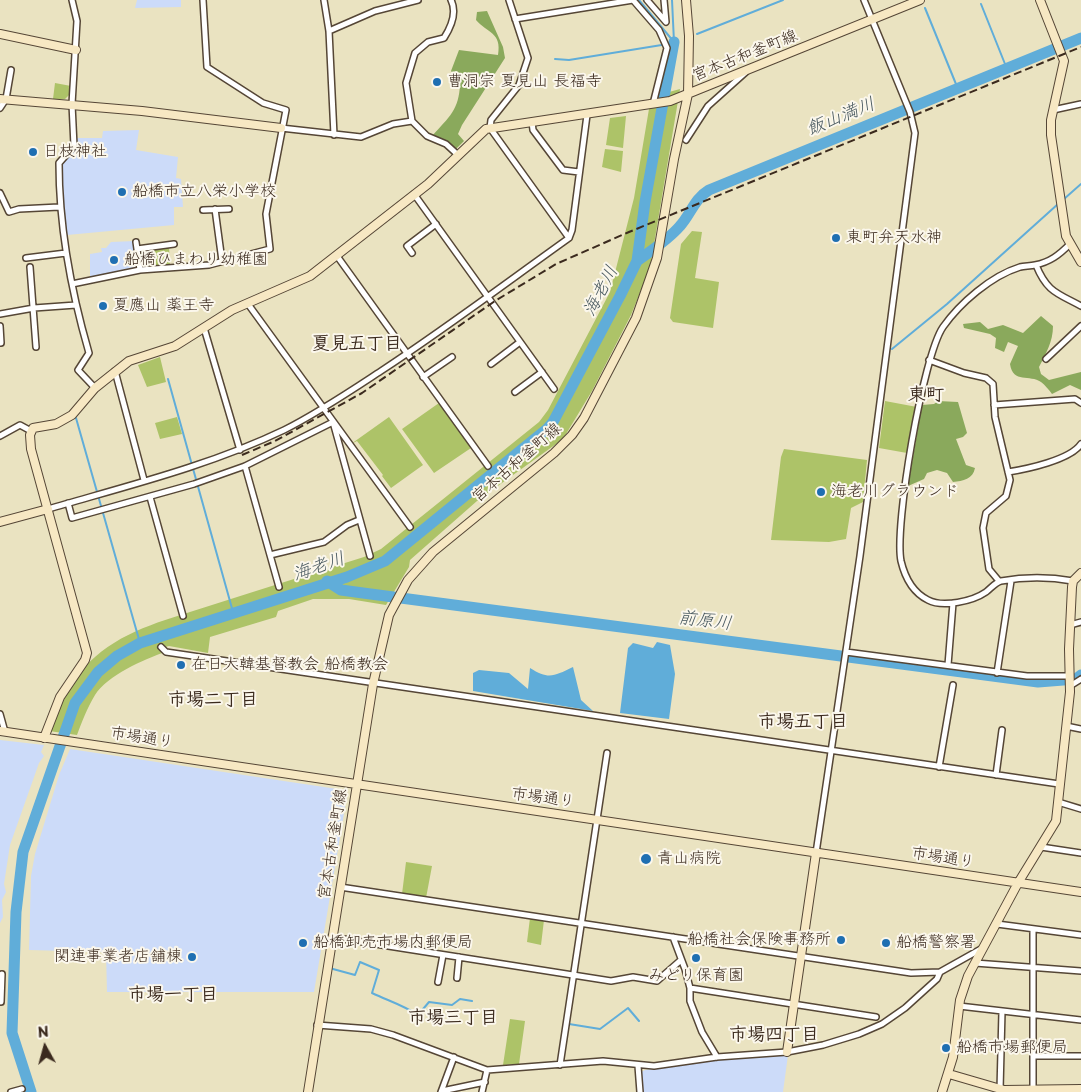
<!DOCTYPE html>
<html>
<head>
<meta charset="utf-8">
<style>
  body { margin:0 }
  #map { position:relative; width:1081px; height:1092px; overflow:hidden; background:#eae3c1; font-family:"Playpen Sans",sans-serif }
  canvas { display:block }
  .north { position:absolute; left:20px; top:1022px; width:50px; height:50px; -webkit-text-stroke:4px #fbf7ec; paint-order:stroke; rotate:353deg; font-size:14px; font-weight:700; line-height:20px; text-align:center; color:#3b2a1e }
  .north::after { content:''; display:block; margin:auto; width:18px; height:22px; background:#3b2a1e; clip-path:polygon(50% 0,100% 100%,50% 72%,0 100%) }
</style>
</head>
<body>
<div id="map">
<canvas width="1081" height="1092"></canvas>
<div class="north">N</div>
</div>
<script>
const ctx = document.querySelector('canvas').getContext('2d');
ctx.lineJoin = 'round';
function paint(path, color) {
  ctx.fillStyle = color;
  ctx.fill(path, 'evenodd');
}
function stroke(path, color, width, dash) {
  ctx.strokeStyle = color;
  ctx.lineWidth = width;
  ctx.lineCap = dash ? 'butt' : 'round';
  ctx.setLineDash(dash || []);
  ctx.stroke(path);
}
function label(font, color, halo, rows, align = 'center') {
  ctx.font = font + ' "Playpen Sans","Klee One",sans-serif';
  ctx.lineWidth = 4;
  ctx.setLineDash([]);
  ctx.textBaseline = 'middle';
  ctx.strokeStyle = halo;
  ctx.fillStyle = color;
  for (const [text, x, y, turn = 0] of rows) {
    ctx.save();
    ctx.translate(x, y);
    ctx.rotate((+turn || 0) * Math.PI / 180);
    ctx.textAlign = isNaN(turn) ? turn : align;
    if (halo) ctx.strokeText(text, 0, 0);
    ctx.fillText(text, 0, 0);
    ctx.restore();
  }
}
paint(new Path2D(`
  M 137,0 L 181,0 L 181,7 L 135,8 Z
  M 139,130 L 136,150 L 178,157 L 176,178 L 181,179 L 183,207 L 174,207 L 174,225 L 67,235 L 61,204 L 61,163 L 76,148 L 76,138 L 102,138 L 103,131 Z
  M 135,241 L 136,269 L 90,278 L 90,254 L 102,252 L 101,248 L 106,248 L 111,242 Z
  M 0,740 L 44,745 L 41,752 L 44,756 L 39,763 L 10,845 L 4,884 L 6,892 L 2,900 L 3,917 L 0,923 Z
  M 70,749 L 344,790 L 347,795 L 314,992 L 107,992 L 106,952 L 29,950 L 31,876 L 35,854 L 59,775 Z
  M 788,1055 L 783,1092 L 643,1092 L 641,1072 L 645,1070 L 710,1060 Z`), '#ccdbf9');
paint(new Path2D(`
  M 55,83 L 71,86 L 70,94 L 65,99 L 53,99 Z
  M 680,89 L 650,268 L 631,315 L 592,391 L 563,439 L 477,501 L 410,560 L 409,567 L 386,605 L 349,599 L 313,599 L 278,611 L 276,617 L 210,637 L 208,653 L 169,646 L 161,648 L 165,652 C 143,660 108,675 95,695 C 87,708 82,722 77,735 L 49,731 C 60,704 72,677 95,657 C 128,628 170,619 212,605 C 262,589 313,573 364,557 L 381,549 L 539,422 L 548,410 L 610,292 L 634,198 L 651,97 Z
  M 626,116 L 623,148 L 606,145 L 610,118 Z
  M 605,149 L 623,151 L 621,172 L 602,167 Z
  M 692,231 L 702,232 L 695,278 L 719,282 L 713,328 L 673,322 L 670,318 L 681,244 Z
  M 169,247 L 170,265 L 143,267 L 139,252 L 142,249 Z
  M 160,357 L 166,382 L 147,387 L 138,365 Z
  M 885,401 L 917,407 L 907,453 L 879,448 Z
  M 439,403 L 471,448 L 434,473 L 402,429 Z
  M 177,417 L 182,434 L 160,439 L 155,423 Z
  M 389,417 L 423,465 L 391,488 L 382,476 L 383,475 L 357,441 L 351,444 Z
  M 784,449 L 867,460 L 863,502 L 851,508 L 846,539 L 829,542 L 771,540 L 781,457 Z
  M 406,862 L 432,866 L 426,898 L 402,894 Z
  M 530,918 L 544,920 L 541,945 L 527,942 Z
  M 510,1019 L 525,1021 L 519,1064 L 503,1065 Z`), '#adc368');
paint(new Path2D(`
  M 487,11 L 503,47 L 505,58 L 462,125 L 458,134 L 464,141 L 456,149 L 433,135 C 449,117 459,110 460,84 L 451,71 L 459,50 L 498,55 C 502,32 487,33 476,20 L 477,12 Z
  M 1041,316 L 1053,326 C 1053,342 1046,353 1039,367 L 1041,374 L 1049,380 L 1081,372 L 1081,390 L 1070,385 L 1052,394 C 1049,390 1045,385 1041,382 C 1030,374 1013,384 1010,364 L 1018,346 L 1008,342 L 1004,352 L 995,348 L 996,338 L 990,334 L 964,328 L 963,324 L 980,322 L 988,329 L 1003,325 L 1023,333 Z
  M 938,401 L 958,402 L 967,433 L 963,437 L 956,439 L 966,465 L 975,468 C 973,479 963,481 953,482 L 947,473 L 937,470 L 927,473 L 924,479 L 908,486 L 922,405 L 934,404 Z`), '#8aa95c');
paint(new Path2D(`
  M 657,642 L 670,645 L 675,674 L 669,719 L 620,713 L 628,648 L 633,643 L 653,648 Z
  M 573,667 L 581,700 L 593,711 L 473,691 L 473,673 L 479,670 L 509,673 L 528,689 L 530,668 C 549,680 554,676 573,667 Z`), '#60add9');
stroke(new Path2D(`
  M 639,0 L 674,42
  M 672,0 L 674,42
  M 981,4 L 1007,69
  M 925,8 L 958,89
  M 697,34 L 783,0
  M 555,59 L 569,60 L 674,43
  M 1064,199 L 1081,184
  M 892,349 L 947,304 L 1058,204
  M 168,379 L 233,612
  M 76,418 L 140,643
  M 333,969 L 355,975 L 360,962 L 379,970 L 372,993 C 389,1001 403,1005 418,1015 L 429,1002 L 452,1005 L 460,999 L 472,1001
  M 569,1024 L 600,1029 L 628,1008 L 639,1021`), '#60add9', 2);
stroke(new Path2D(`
  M 637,261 C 652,250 668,240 680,226 C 691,214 694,199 709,190 L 1081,38
  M 327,581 L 341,590 L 363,593 L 1038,682 L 1076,679 L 1081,675
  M 31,1092 L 12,1033 L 16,912 L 23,852 L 75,703 L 98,672 L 117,656 L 140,643 L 347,577 L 385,561 L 547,429 L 553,422 L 620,296 L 637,261 L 645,202 L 674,42`), '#60add9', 11);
const street = new Path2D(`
  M 72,0 L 77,21 L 72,104 L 74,146 L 59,163 C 59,227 71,291 89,353 L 78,370 L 95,388
  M 324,0 L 329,31 L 334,135
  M 451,0 C 457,12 451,27 444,38 L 428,42 L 415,53 L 406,83 L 412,121 L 427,136 L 446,144 L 458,155
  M 509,0 L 528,58 L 519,85 L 491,120 L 490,128 L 569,238
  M 647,0 L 666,22 L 664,0
  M 515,19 L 633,0 L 659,30 L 667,48 L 654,100
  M 329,31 L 375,11 L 418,0
  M 0,108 L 6,99 L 11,70
  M 1053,110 L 1081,104
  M 532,122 L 533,130 L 563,170 L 579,172
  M 281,128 L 361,137 L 393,124 L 412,121
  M 686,140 L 708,106 L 746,72
  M 0,193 L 9,212 L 19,209 L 59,207
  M 414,194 L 554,389
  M 215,209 L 222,261
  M 203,210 L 229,209
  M 136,242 L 140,270
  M 1070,244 C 1059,255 1050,262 1035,265 C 1030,266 1024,266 1020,267 C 991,276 960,303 943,327 C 923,356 894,526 901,561 C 905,578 912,592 928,600 C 943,608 973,601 986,592 C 991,588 996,582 1001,581 C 1024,577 1050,577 1073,581
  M 137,249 L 174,244
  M 412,253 L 407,246 L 436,224
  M 337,256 L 488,466
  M 26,258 L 66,253
  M 1036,265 C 1047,292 1057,293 1081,306
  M 30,267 L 36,347
  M 72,284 L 140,270 L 209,265 L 270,249 L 266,214 L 286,110 L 263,103 L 207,67 L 203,0
  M 248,304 L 410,527
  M 0,314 L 34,308 L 76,305
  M 0,326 L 1,343
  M 204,328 L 240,450
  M 1046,359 L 1081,326
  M 929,360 L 964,373 L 986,378 L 993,384 L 995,417 L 1010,480 L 1006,496 L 986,513 L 983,528 L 989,569 L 999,581
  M 491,364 L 520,342
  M 115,371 L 144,480
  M 423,377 L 452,357
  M 515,392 L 542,372
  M 994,405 L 1075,399 L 1081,403
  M 0,436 L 20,425 L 31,431
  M 245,466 L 279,587
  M 1008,472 C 1027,469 1070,460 1081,444
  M 150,497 L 183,616
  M 68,503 L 72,518 L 194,484 L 245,466 L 333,422 L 370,556
  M 48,509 C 127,486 209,466 284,430 C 318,413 349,392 381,371 C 445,329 506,283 569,238 L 572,230 L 587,115
  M 270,555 L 324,542 L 347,525 L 359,520
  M 1070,625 L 1081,622
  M 161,647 L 166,652 L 1059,784
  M 846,652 L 1027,676 L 1069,676
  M 948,665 L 953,603
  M 997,673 L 1011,581
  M 1070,686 L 1081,679
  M 0,714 L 5,732
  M 1066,726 L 1081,729
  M 939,767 L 953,685
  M 996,775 L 1002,730
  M 1058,802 L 1081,809
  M 1041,847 L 1081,853
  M 816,853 L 860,556 L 915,133 L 910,112 L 864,0
  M 340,887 L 911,973 L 940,972 L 981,949
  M 997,924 L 1081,935
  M 331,937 L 611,981 L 633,977 L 657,981 L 681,960
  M 673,937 L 685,969 L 690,988 L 690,1001 L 702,1032 L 717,1057
  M 975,963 L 1081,971
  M 457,978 L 459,957
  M 438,982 L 443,955
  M 690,988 L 876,1017
  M 1,1002 L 2,974
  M 959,1006 L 1081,1020
  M 317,1025 L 371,1029 L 393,1035 L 487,1070 L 603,1061 L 654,1066 L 717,1057 L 787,1052 L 823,1045 L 859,1034 L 882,1024 L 905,1008 L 937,979 L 940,972
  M 1033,1056 L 1081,1056
  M 560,1065 L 607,753
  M 638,1066 L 640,1092
  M 1000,1090 L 1002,1011
  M 442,1091 L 485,1082
  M 11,1092 L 22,1089
  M 441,1092 L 454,1057
  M 482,1092 L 487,1070
  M 1033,1092 L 1033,929`);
const secondary = new Path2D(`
  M 1040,0 L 1064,61 L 1051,120 L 1051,135 L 1066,236 L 1081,262
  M 0,34 L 76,50
  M 0,99 L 142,111 L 281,128
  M 0,522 L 48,509
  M 0,731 L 1081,892
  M 44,738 L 60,697 L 85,660 L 87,653 L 31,449 L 30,435 L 33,428 L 56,424 L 72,415 L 95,388 L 129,361 L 175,346 L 232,310 L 310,276 L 428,184 L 486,129 L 670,101 L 920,0
  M 787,1052 L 816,853
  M 949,1074 L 1004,1090 L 1081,1089
  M 308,1092 L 373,684 L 389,615 L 408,580 L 433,552 L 554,453 L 572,435 L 584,418 L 636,318 L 657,258 L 674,159 L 688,94 L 689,36 L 686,0
  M 942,1092 L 953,1057 L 960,1000 L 968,976 L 1018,883 L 1056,821 L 1070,692 L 1069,649 L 1072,587 L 1073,581 L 1081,573`);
stroke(street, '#554636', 8);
stroke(secondary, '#554636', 10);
stroke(street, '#fff', 5);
stroke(secondary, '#f7e8c3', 8);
stroke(new Path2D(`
  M 242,455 L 275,441 L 362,393 L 495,301 L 556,264 L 629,232 L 1081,47`), '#3b2a1e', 2, [8, 4]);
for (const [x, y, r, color] of [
  [437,82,5,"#1f6fb2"],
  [33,152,5,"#1f6fb2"],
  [122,192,5,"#1f6fb2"],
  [836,238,5,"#1f6fb2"],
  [114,260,5,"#1f6fb2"],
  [103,306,5,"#1f6fb2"],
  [821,492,5,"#1f6fb2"],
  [181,665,5,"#1f6fb2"],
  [646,859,6,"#1f6fb2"],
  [841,940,5,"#1f6fb2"],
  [303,943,5,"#1f6fb2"],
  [886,943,5,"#1f6fb2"],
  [192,957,5,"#1f6fb2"],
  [696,958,5,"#1f6fb2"],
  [946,1048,5,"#1f6fb2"]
]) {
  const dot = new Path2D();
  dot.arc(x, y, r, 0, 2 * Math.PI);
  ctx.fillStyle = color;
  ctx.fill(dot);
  stroke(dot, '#fbf7ec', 2);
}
label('16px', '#3b2a1e', '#fbf7ec', [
  ["宮本古和釜町線",745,56,-22],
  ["宮本古和釜町線",517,463,-41],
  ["市場通り",142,738,9],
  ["市場通り",543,798,8],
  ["宮本古和釜町線",333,844,-81],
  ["市場通り",943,858,9]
]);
label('16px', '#3b2a1e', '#fbf7ec', [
  ["曹洞宗 夏見山 長福寺",447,82],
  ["日枝神社",43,152],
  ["船橋市立八栄小学校",132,192],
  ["東町弁天水神",846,238],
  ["船橋ひまわり幼稚園",124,260],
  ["夏應山 薬王寺",113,306],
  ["海老川グラウンド",831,492],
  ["在日大韓基督教会 船橋教会",191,665],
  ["青山病院",657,859],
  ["船橋社会保険事務所",831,940,"right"],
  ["船橋卸売市場内郵便局",313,943],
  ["船橋警察署",896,943],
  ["関連事業者店舗棟",182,957,"right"],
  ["みどり保育園",696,976,"center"],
  ["船橋市場郵便局",956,1048]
], 'left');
label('italic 18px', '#48585f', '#fbf7ec', [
  ["飯山満川",841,117,-22],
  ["海老川",601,291,-62],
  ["海老川",319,567,-19],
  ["前原川",705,621,7]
]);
label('bold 18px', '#3b2a1e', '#fbf7ec', [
  ["夏見五丁目",357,344],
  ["東町",926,395],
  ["市場二丁目",213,700],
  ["市場五丁目",803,722],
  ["市場一丁目",173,995],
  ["市場三丁目",453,1018],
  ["市場四丁目",774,1035]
]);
</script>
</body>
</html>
